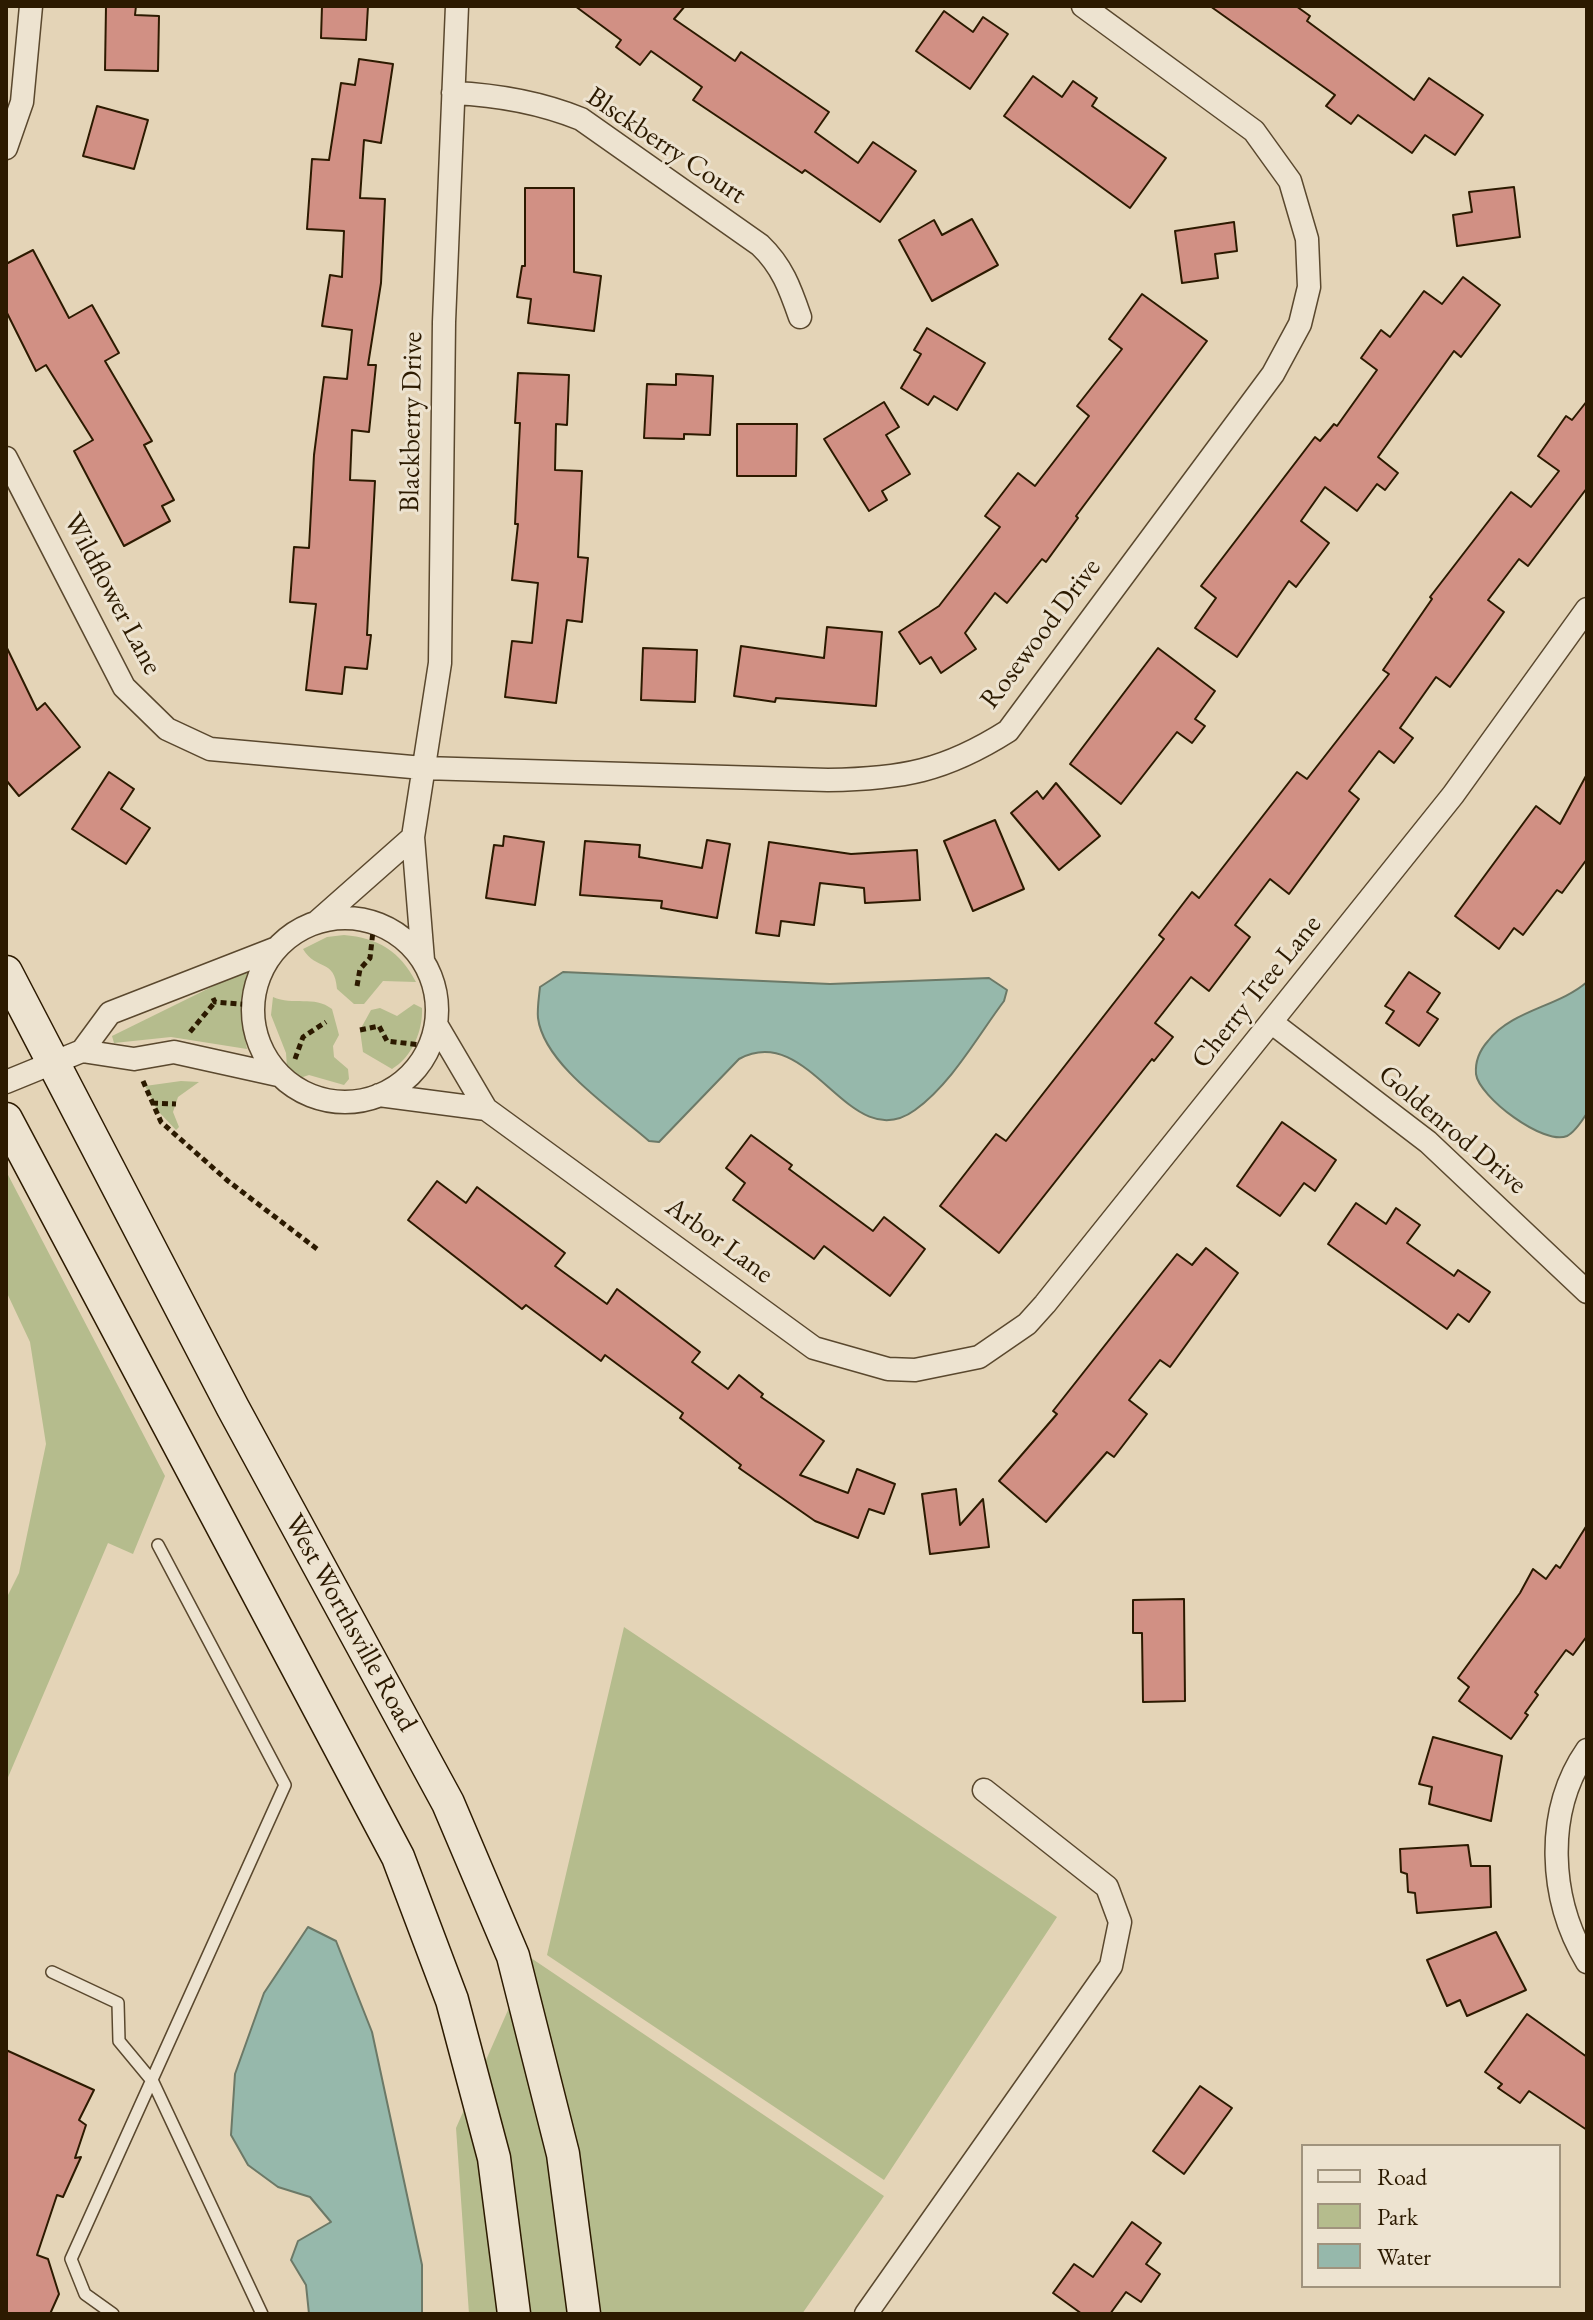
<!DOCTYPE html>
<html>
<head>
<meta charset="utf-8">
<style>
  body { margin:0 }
  #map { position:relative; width:1593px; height:2320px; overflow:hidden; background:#e4d4b7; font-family:"EB Garamond",serif }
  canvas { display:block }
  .frame { position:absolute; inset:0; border:8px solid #2c1a00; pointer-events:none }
  .legend { position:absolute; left:1301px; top:2144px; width:260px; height:144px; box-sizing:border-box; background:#ede3d0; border:2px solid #a0937d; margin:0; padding:10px 14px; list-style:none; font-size:24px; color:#2c1a00 }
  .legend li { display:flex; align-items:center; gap:16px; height:40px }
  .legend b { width:40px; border:2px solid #a0937d }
</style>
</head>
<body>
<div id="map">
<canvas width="1593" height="2320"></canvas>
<div class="frame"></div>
<ul class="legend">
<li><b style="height:10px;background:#ede3d0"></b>Road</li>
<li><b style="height:22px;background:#b5bc8d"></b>Park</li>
<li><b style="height:22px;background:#96b8ab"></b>Water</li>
</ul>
</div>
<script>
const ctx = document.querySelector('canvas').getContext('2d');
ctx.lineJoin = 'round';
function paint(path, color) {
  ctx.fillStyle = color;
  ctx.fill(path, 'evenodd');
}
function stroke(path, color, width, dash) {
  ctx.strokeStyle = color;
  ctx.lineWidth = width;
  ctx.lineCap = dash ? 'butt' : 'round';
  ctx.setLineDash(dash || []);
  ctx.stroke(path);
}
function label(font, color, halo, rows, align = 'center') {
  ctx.font = font + ' "EB Garamond",serif';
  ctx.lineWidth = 6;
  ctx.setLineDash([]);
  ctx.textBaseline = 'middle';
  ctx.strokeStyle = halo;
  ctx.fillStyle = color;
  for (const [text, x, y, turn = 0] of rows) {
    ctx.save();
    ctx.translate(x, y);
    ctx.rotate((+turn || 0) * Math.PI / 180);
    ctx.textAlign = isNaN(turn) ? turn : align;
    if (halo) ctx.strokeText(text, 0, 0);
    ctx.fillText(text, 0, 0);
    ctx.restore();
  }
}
paint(new Path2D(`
  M 344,935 C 378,938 400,951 416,982 L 383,981 L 364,1004 L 354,1004 L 337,989 C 335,958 316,971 303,949 L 327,937 Z
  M 244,971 L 248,974 L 245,987 L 253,1005 L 242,1023 L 247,1049 L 171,1037 L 114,1043 L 112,1036 Z
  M 273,997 C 293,1006 314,995 332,1009 L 339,1035 L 333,1046 L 334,1057 L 348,1069 L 349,1079 L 344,1085 L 309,1075 L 288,1082 L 286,1053 L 271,1015 Z
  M 414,1004 L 422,1008 C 423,1031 412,1057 392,1069 L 363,1052 L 360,1030 L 371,1010 L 380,1008 L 397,1016 Z
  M 181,1081 L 199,1082 L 178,1097 L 173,1112 L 179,1127 L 176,1130 L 157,1110 L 145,1086 Z
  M 6,1171 L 165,1476 L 133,1554 L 108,1543 L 6,1782 L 6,1599 L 19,1573 L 46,1444 L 30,1342 L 6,1291 Z
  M 624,1627 L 1057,1917 L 884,2180 L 547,1955 Z
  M 531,1958 L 884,2196 L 802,2314 L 469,2314 L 456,2128 Z`), '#b5bc8d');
const water = new Path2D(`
  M 563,972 L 830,984 L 989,978 L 1007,990 L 1004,1001 C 977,1037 952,1083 915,1110 C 849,1158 811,1020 739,1059 L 659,1142 L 649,1141 C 615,1111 544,1065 538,1018 C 537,1009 539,997 540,987 Z
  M 1587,982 L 1587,1113 C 1582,1121 1575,1132 1567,1136 C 1544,1146 1479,1097 1476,1074 C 1475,1062 1480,1050 1488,1041 C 1512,1010 1558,1007 1587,982 Z
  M 308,1927 L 336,1941 L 372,2032 L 422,2265 L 422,2314 L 309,2314 L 306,2285 L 291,2260 L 298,2241 L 331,2222 L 310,2197 L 278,2187 L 248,2165 L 231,2135 L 235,2074 L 264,1993 Z`);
paint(water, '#96b8ab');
stroke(water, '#6c7967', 2);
const building = new Path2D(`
  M 106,6 L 136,6 L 135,15 L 159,16 L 158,71 L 105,70 Z
  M 322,6 L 368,6 L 366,40 L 321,38 Z
  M 575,6 L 685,6 L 674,19 L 735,61 L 741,52 L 829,112 L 815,132 L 858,163 L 873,142 L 916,171 L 880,222 L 805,170 L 802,173 L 693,100 L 702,87 L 651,51 L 640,65 L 616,47 L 621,40 Z
  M 1210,6 L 1296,6 L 1310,16 L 1307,21 L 1414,100 L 1429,78 L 1483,115 L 1455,155 L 1425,135 L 1412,153 L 1358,115 L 1351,124 L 1326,106 L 1335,95 Z
  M 944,11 L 973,32 L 983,17 L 1008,34 L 970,89 L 916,51 Z
  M 359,59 L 393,64 L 381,143 L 364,140 L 360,198 L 385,199 L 381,283 L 368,365 L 376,365 L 369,432 L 352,430 L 350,480 L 375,481 L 367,635 L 371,635 L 367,669 L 345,667 L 342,694 L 306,690 L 316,604 L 290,602 L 294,547 L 309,548 L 314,455 L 324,377 L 347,379 L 352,330 L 322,326 L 330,275 L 342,277 L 344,231 L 307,229 L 312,159 L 329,160 L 341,83 L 355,85 Z
  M 1033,76 L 1062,97 L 1073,81 L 1097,98 L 1092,106 L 1166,158 L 1130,208 L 1004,116 Z
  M 97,106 L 148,120 L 134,169 L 83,156 Z
  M 1514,187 L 1520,237 L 1457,246 L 1453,215 L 1472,212 L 1469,192 Z
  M 525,188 L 574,188 L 574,272 L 601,276 L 594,331 L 528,323 L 531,299 L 517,297 L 522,266 L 525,266 Z
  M 972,219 L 998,265 L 932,301 L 899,240 L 934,220 L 942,235 Z
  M 1234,222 L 1237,251 L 1215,254 L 1218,278 L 1182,283 L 1175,231 Z
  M 33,250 L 69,318 L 92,305 L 119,353 L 105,361 L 152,441 L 144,445 L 174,500 L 162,506 L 170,521 L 124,546 L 74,451 L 93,440 L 46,365 L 36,371 L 6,311 L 6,264 Z
  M 1463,277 L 1500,305 L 1461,357 L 1454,351 L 1378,457 L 1398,473 L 1385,490 L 1377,484 L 1357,511 L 1325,487 L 1301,521 L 1329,543 L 1296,587 L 1289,581 L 1237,657 L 1195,628 L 1216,598 L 1201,586 L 1315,437 L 1320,441 L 1334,424 L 1337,426 L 1377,370 L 1361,358 L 1381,330 L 1390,337 L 1424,291 L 1442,304 Z
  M 1142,294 L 1207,341 L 1076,516 L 1078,518 L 1046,562 L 1042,559 L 1007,603 L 995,593 L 965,633 L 976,649 L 941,673 L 931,657 L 920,664 L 899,632 L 939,606 L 1000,527 L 985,516 L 1018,473 L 1035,486 L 1089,416 L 1077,406 L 1122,349 L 1109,339 Z
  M 927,328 L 985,363 L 957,410 L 934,396 L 928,405 L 901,388 L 921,354 L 914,350 Z
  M 518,373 L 569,375 L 567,425 L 556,424 L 555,470 L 582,471 L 578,557 L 588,558 L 582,622 L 567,620 L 556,703 L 505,697 L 512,641 L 532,643 L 538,583 L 512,580 L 518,524 L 515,524 L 520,423 L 515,423 Z
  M 676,374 L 713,376 L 710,435 L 684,434 L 684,439 L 644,438 L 647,384 L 676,385 Z
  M 1587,401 L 1587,488 L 1528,566 L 1519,559 L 1488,600 L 1504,612 L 1450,687 L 1436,677 L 1400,728 L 1413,738 L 1394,763 L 1379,751 L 1349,791 L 1359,799 L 1289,894 L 1270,879 L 1235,925 L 1250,937 L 1209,991 L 1191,977 L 1155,1023 L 1173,1037 L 1154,1061 L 1152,1059 L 999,1253 L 940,1206 L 996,1134 L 1006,1141 L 1164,939 L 1159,935 L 1192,892 L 1199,898 L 1297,772 L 1307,779 L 1389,674 L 1383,670 L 1432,599 L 1430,597 L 1511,492 L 1531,507 L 1559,471 L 1538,456 L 1566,416 L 1572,420 Z
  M 884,402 L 899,427 L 886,435 L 910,474 L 882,491 L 887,500 L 869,511 L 824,439 Z
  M 737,424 L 797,424 L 796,476 L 737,476 Z
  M 827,627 L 882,632 L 876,706 L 776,698 L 775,702 L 734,696 L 741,646 L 824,658 Z
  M 6,646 L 37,710 L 45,703 L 80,747 L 19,796 L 6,780 Z
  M 643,648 L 697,650 L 695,702 L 641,700 Z
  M 1158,648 L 1215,691 L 1195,719 L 1205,726 L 1192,743 L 1177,732 L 1121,804 L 1070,764 Z
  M 109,772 L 134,789 L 121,809 L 150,828 L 126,864 L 72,829 Z
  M 1587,774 L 1587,859 L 1562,893 L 1557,890 L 1523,935 L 1514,928 L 1499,949 L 1455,916 L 1536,806 L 1560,824 Z
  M 1056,783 L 1100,836 L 1059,870 L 1011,813 L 1037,791 L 1043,799 Z
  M 995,820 L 1024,889 L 973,911 L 944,841 Z
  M 504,836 L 544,842 L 535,905 L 486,898 L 494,845 L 503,846 Z
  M 707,840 L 730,844 L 717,918 L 661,908 L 662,901 L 580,895 L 585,841 L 640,845 L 639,857 L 702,868 Z
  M 769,842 L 851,854 L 917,850 L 920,900 L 865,903 L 864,888 L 820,883 L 814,925 L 781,921 L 779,936 L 756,933 Z
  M 1409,972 L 1440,993 L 1427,1012 L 1438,1019 L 1419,1046 L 1386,1023 L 1394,1011 L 1385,1006 Z
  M 1282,1122 L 1336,1160 L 1315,1191 L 1304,1183 L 1280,1216 L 1237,1186 Z
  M 751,1135 L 792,1165 L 789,1169 L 873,1231 L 884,1217 L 925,1249 L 890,1296 L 824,1246 L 814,1259 L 733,1200 L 745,1183 L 726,1168 Z
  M 437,1181 L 466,1203 L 477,1187 L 565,1253 L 555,1266 L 607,1304 L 617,1289 L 700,1352 L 692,1362 L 728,1389 L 739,1375 L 763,1394 L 761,1397 L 824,1441 L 800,1475 L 848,1493 L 857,1469 L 895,1484 L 884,1514 L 869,1509 L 858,1538 L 815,1521 L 739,1468 L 741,1465 L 680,1418 L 683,1413 L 605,1355 L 601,1361 L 526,1305 L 522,1309 L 408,1220 Z
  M 1356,1203 L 1386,1224 L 1396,1208 L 1420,1225 L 1407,1243 L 1454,1276 L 1458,1270 L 1490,1292 L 1469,1322 L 1458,1314 L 1447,1329 L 1328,1244 Z
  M 1206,1248 L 1238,1273 L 1170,1367 L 1160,1360 L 1129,1400 L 1147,1414 L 1114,1457 L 1107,1452 L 1046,1522 L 999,1481 L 1057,1414 L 1053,1411 L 1177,1254 L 1192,1265 Z
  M 956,1489 L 960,1525 L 983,1499 L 989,1547 L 930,1554 L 922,1494 Z
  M 1587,1525 L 1587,1636 L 1573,1655 L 1566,1650 L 1535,1692 L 1538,1695 L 1525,1713 L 1528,1715 L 1511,1739 L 1459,1701 L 1469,1687 L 1458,1678 L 1520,1593 L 1533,1569 L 1546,1579 L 1556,1565 L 1560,1568 Z
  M 1184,1599 L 1185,1701 L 1143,1702 L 1142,1633 L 1133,1633 L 1133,1600 Z
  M 1433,1737 L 1502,1756 L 1491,1821 L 1429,1804 L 1432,1787 L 1419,1784 Z
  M 1468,1845 L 1471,1866 L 1490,1866 L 1491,1907 L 1417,1913 L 1415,1893 L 1408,1892 L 1407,1874 L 1401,1872 L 1400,1849 Z
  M 1496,1932 L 1526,1990 L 1467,2016 L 1460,2000 L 1447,2006 L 1427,1960 Z
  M 1527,2014 L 1587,2057 L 1587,2130 L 1529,2091 L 1520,2103 L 1498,2088 L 1502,2084 L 1485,2072 Z
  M 6,2050 L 94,2090 L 79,2120 L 86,2125 L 75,2158 L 81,2157 L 63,2197 L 57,2195 L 37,2255 L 48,2259 L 59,2294 L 50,2314 L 6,2314 Z
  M 1200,2086 L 1232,2108 L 1184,2174 L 1153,2151 Z
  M 1132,2222 L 1161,2243 L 1146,2264 L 1160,2274 L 1141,2302 L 1126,2292 L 1110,2314 L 1082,2314 L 1053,2293 L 1074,2264 L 1093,2277 Z`);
paint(building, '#d19084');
stroke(building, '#2c1a00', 2);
const service = new Path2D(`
  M 52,1972 L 118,2003 L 119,2041 L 153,2082 L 262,2314
  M 113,2314 L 85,2294 L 71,2259 L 285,1785 L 158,1545`);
const minor = new Path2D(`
  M 453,93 C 499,95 539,102 581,119 L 760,245 C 782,266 790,288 800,317
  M 6,148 L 22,102 L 31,6
  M 6,458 L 124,687 L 167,729 L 210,749 L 423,768 L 828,780 C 902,779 945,771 1008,731 L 1273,374 L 1300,324 L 1309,287 L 1307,239 L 1290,181 L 1254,131 L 1083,6
  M253 1010a92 92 0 1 1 184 0a92 92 0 1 1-184 0Z
  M 318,921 L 413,837
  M 423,960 L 413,837 L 440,663 L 444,322 L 457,6
  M 1271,1022 L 1428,1142 L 1587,1292
  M 436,1024 L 486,1109 L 814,1348 L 888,1369 L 915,1370 L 979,1357 L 1027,1324 L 1045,1304 L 1453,795 L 1587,609
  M 82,1051 L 134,1059 L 174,1052 L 278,1075
  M 6,1082 L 82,1051 L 110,1013 L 277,948
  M 379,1095 L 486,1109
  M 1587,1750 C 1544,1812 1549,1899 1587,1962
  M 866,2314 L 1111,1966 L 1120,1922 L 1107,1887 L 984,1790`);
const secondary = new Path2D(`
  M 6,972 L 233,1408 L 448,1803 L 513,1956 L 563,2154 L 584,2314
  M 6,1119 L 398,1857 L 452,2000 L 494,2158 L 514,2314`);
stroke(service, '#5a482e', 14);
stroke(minor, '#5a482e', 25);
stroke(secondary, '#2c1a00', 35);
stroke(new Path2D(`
  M 357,986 L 360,969 L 370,958 L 374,922
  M 213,998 L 215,1002 L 253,1005
  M 360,1030 L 379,1026 L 387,1041 L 420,1045
  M 190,1032 L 215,1002
  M 295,1059 L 303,1037 L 326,1022
  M 143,1081 L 161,1122 L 228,1181 L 317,1249
  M 152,1103 L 176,1104`), '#2c1a00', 5, [6, 4]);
stroke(service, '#ede3d0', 11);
stroke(minor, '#ede3d0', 22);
stroke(secondary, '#ede3d0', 32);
label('28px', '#2c1a00', '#ede3d0', [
  ["Blsckberry Court",666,146,34],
  ["Blackberry Drive",412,422,-89],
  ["Wildflower Lane",112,594,62],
  ["Rosewood Drive",1041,634,-53],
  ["Cherry Tree Lane",1257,992,-51],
  ["Goldenrod Drive",1452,1130,40],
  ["Arbor Lane",719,1241,36],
  ["West Worthsville Road",350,1623,61]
]);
</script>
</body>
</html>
